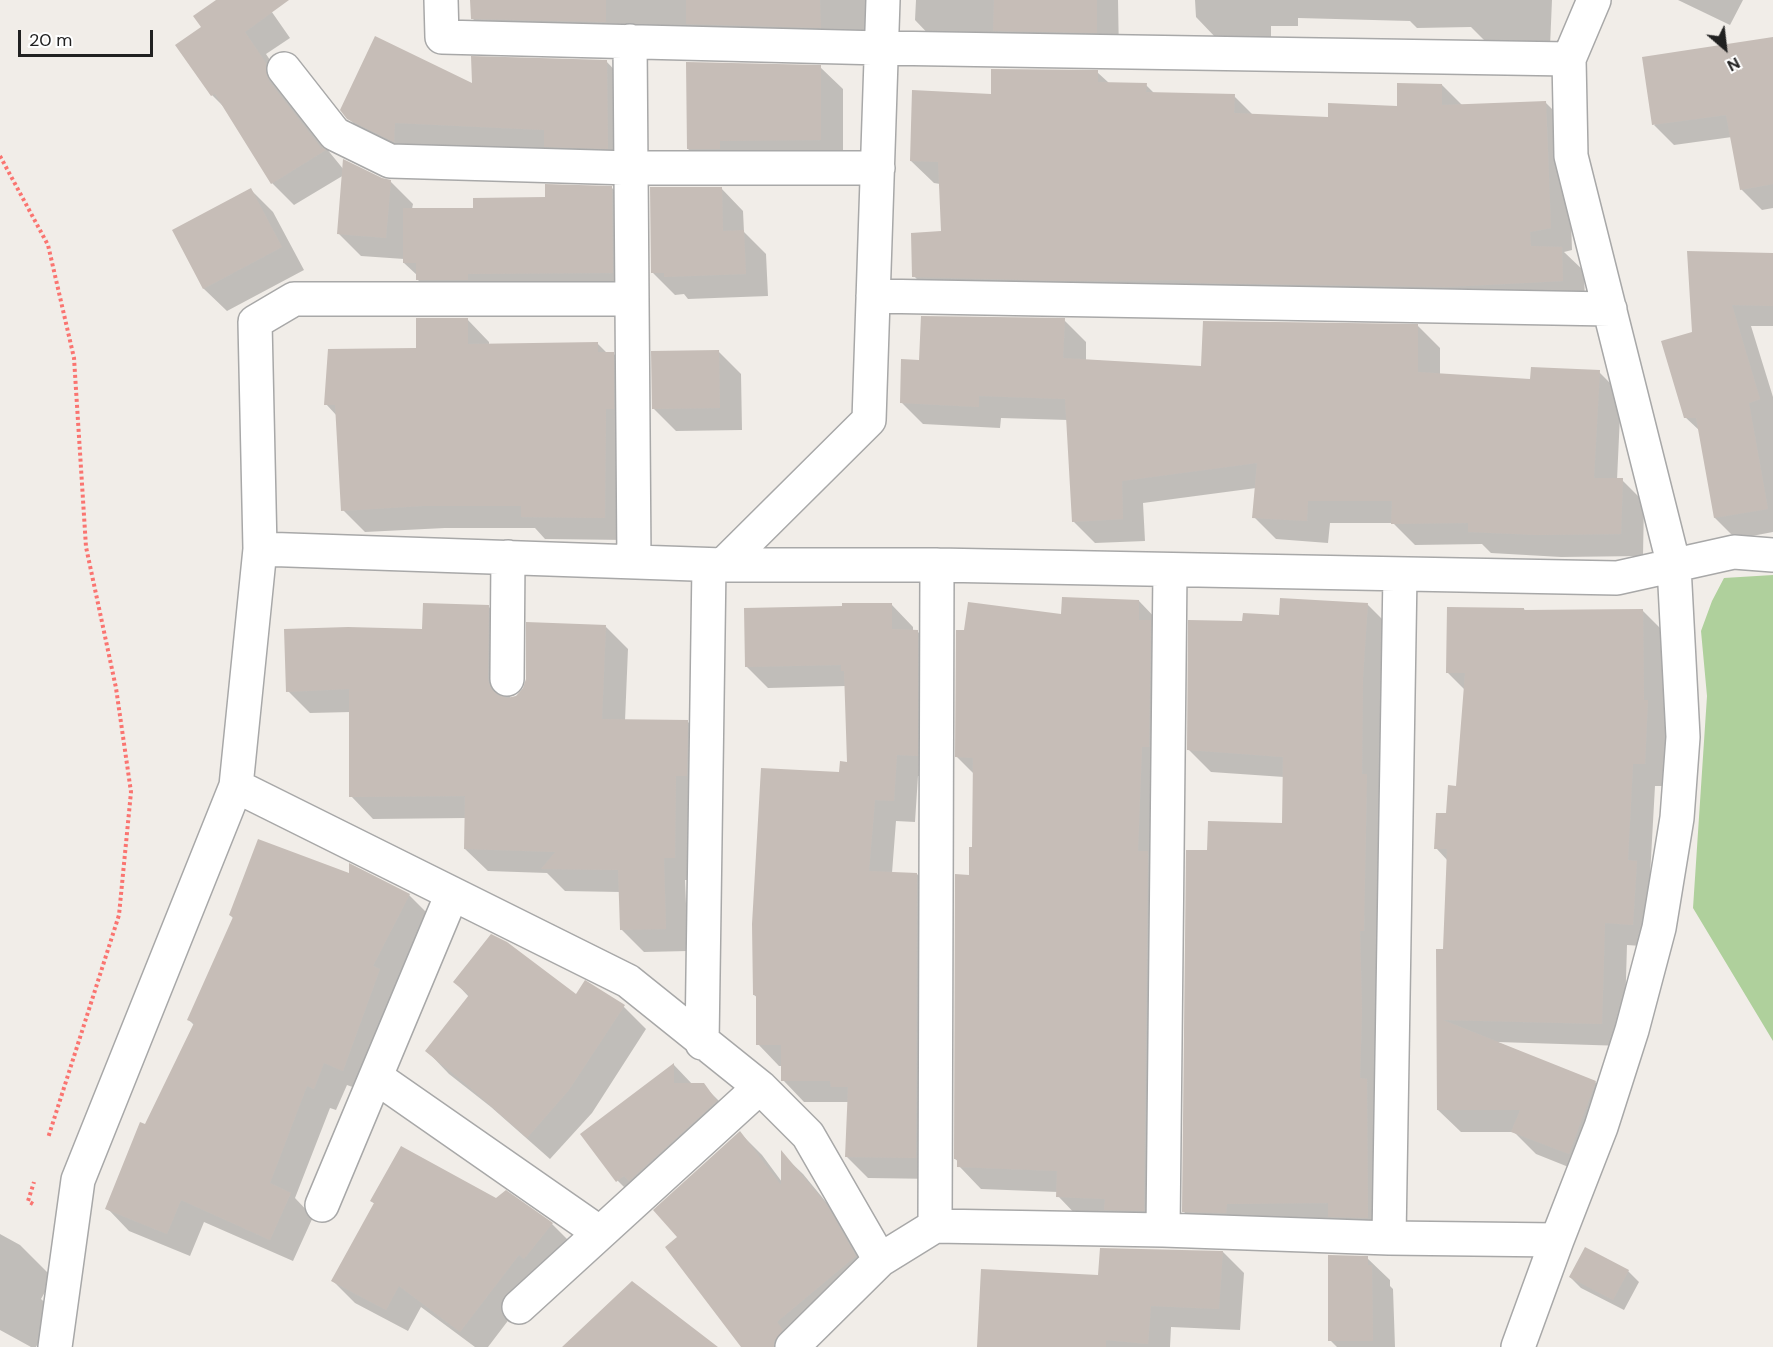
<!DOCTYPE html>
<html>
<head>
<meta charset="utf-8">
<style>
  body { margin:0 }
  #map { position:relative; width:1773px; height:1347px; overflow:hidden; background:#f1ede8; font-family:"DM Sans",sans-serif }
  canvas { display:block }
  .north { position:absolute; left:1695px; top:18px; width:60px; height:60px; -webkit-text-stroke:4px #fff; paint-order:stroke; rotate:152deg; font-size:16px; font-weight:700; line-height:24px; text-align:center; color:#212121 }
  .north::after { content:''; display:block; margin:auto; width:21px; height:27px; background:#212121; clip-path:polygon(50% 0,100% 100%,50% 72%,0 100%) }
  .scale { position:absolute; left:18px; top:30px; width:135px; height:27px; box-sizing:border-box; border:3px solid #212121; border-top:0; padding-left:8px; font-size:18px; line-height:21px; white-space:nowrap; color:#212121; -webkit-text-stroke:4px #fff; paint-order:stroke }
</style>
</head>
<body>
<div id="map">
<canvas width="1773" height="1347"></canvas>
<div class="north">N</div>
<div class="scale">20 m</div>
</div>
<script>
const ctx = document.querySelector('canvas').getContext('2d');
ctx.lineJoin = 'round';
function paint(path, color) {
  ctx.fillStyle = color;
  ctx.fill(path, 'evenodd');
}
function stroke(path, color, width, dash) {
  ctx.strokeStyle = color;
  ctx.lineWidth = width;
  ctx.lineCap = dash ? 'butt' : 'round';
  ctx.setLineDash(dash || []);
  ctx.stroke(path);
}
paint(new Path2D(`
  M 1773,575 L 1773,1041 L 1693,908 L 1707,696 L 1701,631 L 1712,601 L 1724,578 Z`), '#afd09c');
paint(new Path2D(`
  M 218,0 L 262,0 L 267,5 L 290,38 L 266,54 L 288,87 L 291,105 L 344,170 L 390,181 L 413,204 L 412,209 L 475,210 L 612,188 L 634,210 L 635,295 L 440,302 L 418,280 L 418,276 L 404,263 L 404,259 L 361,256 L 339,234 L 344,175 L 294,205 L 272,183 L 227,110 L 212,95 L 203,27 Z
  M 472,0 L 871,0 L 870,34 L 497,43 L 472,18 Z
  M 916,0 L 1118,0 L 1119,55 L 937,43 L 915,20 Z
  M 1195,0 L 1552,0 L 1550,47 L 1487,43 L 1471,27 L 1417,28 L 1410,21 L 1298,18 L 1298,26 L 1271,26 L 1271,37 L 1217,39 L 1196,17 Z
  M 1678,0 L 1743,0 L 1730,25 Z
  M 1773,39 L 1773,208 L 1762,210 L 1741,189 L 1732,137 L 1674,145 L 1654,125 Z
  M 606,61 L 628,84 L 629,170 L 551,151 L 417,145 L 416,163 L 371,141 L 348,118 L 473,85 Z
  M 820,67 L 843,89 L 843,162 L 711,171 L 688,149 Z
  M 1097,72 L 1109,83 L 1146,85 L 1155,94 L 1234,96 L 1254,116 L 1329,119 L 1398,108 L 1442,85 L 1462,105 L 1545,102 L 1568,125 L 1572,250 L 1564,252 L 1584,271 L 1585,303 L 936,299 L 914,276 L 942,233 L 940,184 L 934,183 L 911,161 L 992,95 Z
  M 721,188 L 743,211 L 744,232 L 766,254 L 768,296 L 688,299 L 684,294 L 675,295 L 652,272 Z
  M 250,189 L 273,212 L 304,270 L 227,311 L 204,289 L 174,231 Z
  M 1773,255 L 1773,326 L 1751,326 L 1773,397 L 1773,532 L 1736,539 L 1715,518 L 1700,431 L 1685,417 L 1693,333 Z
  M 467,319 L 489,342 L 489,345 L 597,343 L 607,353 L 613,353 L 635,376 L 627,540 L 545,539 L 535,528 L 445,528 L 365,532 L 343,510 L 337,416 L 326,404 Z
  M 1064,320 L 1086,342 L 1086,360 L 1203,367 L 1418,326 L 1440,348 L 1440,375 L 1532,381 L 1599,372 L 1621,394 L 1617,480 L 1622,480 L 1644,502 L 1643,556 L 1561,557 L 1491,553 L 1482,544 L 1415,545 L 1393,523 L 1330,523 L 1328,543 L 1276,539 L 1254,517 L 1256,488 L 1143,503 L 1145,541 L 1095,543 L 1073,521 L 1068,420 L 1001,418 L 1000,428 L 923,424 L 901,402 L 920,362 Z
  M 718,351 L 741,374 L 742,430 L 676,431 L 653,408 Z
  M 1139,601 L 1161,624 L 1166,1233 L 1080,1219 L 1058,1196 L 1058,1192 L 981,1189 L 959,1166 L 959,1162 L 955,1159 L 970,876 L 974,849 L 974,774 L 957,757 L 1063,615 Z
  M 892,605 L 913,627 L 913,631 L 917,631 L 939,653 L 939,777 L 918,776 L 915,822 L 896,821 L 892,873 L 917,874 L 938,896 L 937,1179 L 868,1178 L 846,1156 L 849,1102 L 804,1102 L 783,1080 L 783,1066 L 779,1066 L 758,1044 L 758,998 L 754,995 L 840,774 L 849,763 L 846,686 L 768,688 L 746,666 Z
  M 1368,605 L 1390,627 L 1390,1240 L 1206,1234 L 1183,1211 L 1208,852 L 1283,825 L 1284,777 L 1211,772 L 1188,749 L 1243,623 Z
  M 488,606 L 511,629 L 510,698 L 518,696 L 606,627 L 628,649 L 625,721 L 687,721 L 710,744 L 697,880 L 685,880 L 688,951 L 644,952 L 621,929 L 620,892 L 565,891 L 547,873 L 488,871 L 465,849 L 466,818 L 373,819 L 351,796 L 351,712 L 310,713 L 288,691 L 424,630 Z
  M 1524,609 L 1526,612 L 1642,610 L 1665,633 L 1667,786 L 1655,786 L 1650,876 L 1659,885 L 1655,947 L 1627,945 L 1624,1046 L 1497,1042 L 1595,1082 L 1618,1104 L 1591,1176 L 1536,1154 L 1514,1132 L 1461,1132 L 1438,1110 L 1448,861 L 1436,848 L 1458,787 L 1465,690 L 1447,672 Z
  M 409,895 L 432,918 L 366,1092 L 347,1085 L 336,1110 L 330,1108 L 295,1198 L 313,1217 L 293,1261 L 204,1222 L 190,1256 L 129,1231 L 107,1208 L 194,1025 L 189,1020 L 234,919 L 230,915 Z
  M 455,982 L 576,996 L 585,982 L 624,1007 L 646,1029 L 592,1113 L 550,1159 L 491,1107 L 449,1074 L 427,1051 L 469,997 Z
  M 674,1065 L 693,1085 L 703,1085 L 726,1108 L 640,1203 L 618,1181 L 582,1134 Z
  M 740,1133 L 762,1155 L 782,1182 L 782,1154 L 803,1174 L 849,1230 L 878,1279 L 810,1347 L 743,1347 L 679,1237 Z
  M 496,1200 L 552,1224 L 574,1246 L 542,1276 L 488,1347 L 475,1347 L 421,1307 L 408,1331 L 355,1303 L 333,1281 L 375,1204 L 371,1201 Z
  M 0,1234 L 20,1245 L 53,1278 L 41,1299 L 55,1312 L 36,1347 L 31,1347 L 0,1330 Z
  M 1223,1252 L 1244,1273 L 1240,1330 L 1171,1327 L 1170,1347 L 979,1347 L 1099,1276 Z
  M 1367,1258 L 1390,1280 L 1390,1286 L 1393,1289 L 1395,1347 L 1337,1347 L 1330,1340 Z
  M 1628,1271 L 1639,1282 L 1624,1310 L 1581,1288 L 1570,1277 Z`), '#0003');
paint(new Path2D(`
  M 216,0 L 289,0 L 245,32 L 266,63 L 266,72 L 269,81 L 322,149 L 322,147 L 326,150 L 271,184 L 215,94 L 211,96 L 175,45 L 201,27 L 193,16 Z
  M 470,0 L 606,0 L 606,22 L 471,19 Z
  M 686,0 L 820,0 L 821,28 L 686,24 Z
  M 994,0 L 1097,0 L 1097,33 L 993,31 Z
  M 375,36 L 472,83 L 471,56 L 607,60 L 608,149 L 544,147 L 544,130 L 395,123 L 394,142 L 347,119 L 340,110 Z
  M 1773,37 L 1773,184 L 1740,190 L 1726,115 L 1652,125 L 1642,57 Z
  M 686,62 L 821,65 L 821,140 L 720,141 L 720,149 L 687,149 Z
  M 991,69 L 1098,70 L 1098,82 L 1147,83 L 1146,92 L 1235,94 L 1234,113 L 1328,117 L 1328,103 L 1397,106 L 1397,83 L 1442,84 L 1442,105 L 1546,101 L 1551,228 L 1530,232 L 1531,246 L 1562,247 L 1563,281 L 1447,287 L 1190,283 L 1190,280 L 1066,281 L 912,277 L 911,233 L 941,231 L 938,162 L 910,161 L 912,90 L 991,94 Z
  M 343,159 L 382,178 L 391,180 L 386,238 L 337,234 Z
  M 545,184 L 612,186 L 613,273 L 468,274 L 468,280 L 416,280 L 416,263 L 403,263 L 403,208 L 473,208 L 473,198 L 545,197 Z
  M 650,187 L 722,187 L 723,231 L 744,230 L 746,274 L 664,277 L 664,273 L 651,273 Z
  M 251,188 L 282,247 L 203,289 L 172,230 Z
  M 1687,251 L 1773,253 L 1773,306 L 1732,305 L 1760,399 L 1749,403 L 1768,509 L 1714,518 L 1696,418 L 1684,418 L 1661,341 L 1692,332 Z
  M 921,316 L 1065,318 L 1063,358 L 1201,366 L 1203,321 L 1418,324 L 1418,372 L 1530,379 L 1531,367 L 1600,370 L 1594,478 L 1623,478 L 1621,534 L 1538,535 L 1468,532 L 1468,523 L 1391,524 L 1392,501 L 1308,501 L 1307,521 L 1252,518 L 1257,463 L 1122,481 L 1123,519 L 1072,522 L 1065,399 L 979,396 L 979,407 L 900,403 L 901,359 L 919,360 Z
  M 416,318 L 468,318 L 468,344 L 598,342 L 598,352 L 614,352 L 614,409 L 606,409 L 605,518 L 521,517 L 521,506 L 422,506 L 341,511 L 335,405 L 324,405 L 328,349 L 416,348 Z
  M 719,350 L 720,408 L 652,409 L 651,351 Z
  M 1062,597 L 1139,600 L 1139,620 L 1151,620 L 1149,747 L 1142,747 L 1138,851 L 1148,851 L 1144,1211 L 1104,1210 L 1105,1199 L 1056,1197 L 1057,1171 L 957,1167 L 957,1159 L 954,1159 L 955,874 L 969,875 L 969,847 L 972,847 L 973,758 L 955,757 L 956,630 L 964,630 L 968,602 L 1061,614 Z
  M 1280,598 L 1368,603 L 1363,677 L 1362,774 L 1367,774 L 1364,931 L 1360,931 L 1362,1010 L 1360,1078 L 1367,1079 L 1368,1218 L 1328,1217 L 1328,1203 L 1227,1204 L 1226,1213 L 1182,1212 L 1186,850 L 1207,850 L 1208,821 L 1282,823 L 1283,757 L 1187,750 L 1188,620 L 1242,621 L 1243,613 L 1279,615 Z
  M 423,603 L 489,605 L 488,679 L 491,689 L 498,695 L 507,698 L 516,696 L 523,688 L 526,679 L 526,622 L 606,625 L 602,719 L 688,720 L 687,776 L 676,776 L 675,858 L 664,858 L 666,929 L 620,930 L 618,870 L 541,869 L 555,852 L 464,849 L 465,796 L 349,797 L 349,689 L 286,692 L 284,629 L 348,627 L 422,629 Z
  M 842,603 L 892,603 L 892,629 L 918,630 L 918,756 L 897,755 L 894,801 L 875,800 L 869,871 L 917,873 L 916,1158 L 845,1157 L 848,1087 L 831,1087 L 830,1081 L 781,1081 L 781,1045 L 756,1045 L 756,995 L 753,995 L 752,924 L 761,768 L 839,772 L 840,761 L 847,762 L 844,671 L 841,671 L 841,665 L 745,667 L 744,608 L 842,606 Z
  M 1447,607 L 1524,608 L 1524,610 L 1643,609 L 1644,700 L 1648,700 L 1645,764 L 1633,764 L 1628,860 L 1637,861 L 1633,925 L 1605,923 L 1602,1024 L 1443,1020 L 1596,1081 L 1569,1154 L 1511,1132 L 1520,1110 L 1437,1110 L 1436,949 L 1443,949 L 1447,849 L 1434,849 L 1436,813 L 1446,813 L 1448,785 L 1456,786 L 1465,673 L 1446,673 Z
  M 258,839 L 349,873 L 349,863 L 410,894 L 373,966 L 380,969 L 343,1071 L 324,1063 L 314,1089 L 307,1086 L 270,1183 L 291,1193 L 270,1240 L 181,1200 L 167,1234 L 105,1209 L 140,1122 L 145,1124 L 194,1023 L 187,1020 L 233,917 L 229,915 Z
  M 491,934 L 507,942 L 576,994 L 585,980 L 625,1005 L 569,1090 L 527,1138 L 467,1085 L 425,1051 L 469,995 L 453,982 Z
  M 674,1063 L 674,1083 L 704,1083 L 717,1101 L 629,1181 L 624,1176 L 616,1182 L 580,1134 Z
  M 740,1131 L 781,1185 L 781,1150 L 827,1205 L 856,1256 L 777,1322 L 783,1330 L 774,1341 L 774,1347 L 741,1347 L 665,1247 L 677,1237 L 653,1210 Z
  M 401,1146 L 496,1198 L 506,1190 L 553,1223 L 524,1259 L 519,1255 L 460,1332 L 399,1286 L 386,1310 L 331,1281 L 374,1203 L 370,1201 Z
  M 1585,1247 L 1629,1270 L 1613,1300 L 1569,1277 Z
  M 1100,1248 L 1223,1251 L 1219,1309 L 1151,1306 L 1148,1344 L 1106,1340 L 1106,1347 L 977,1347 L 981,1269 L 1098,1275 Z
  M 1328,1255 L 1368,1256 L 1368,1265 L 1372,1265 L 1373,1341 L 1328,1341 Z
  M 632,1281 L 718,1347 L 562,1347 Z`), '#c6bdb7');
const minor = new Path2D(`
  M 441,0 L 442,37 L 882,48 L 1569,59
  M 630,41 L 634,562
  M 284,69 L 335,134 L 390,161 L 631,168 L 878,168
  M 873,296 L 1610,309
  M 260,549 L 255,322 L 294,299 L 632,299
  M 723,565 L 869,420 L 883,0
  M 507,679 L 508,557
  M 236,786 L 628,981 L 760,1087 L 808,1135 L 880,1260
  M 702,1043 L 709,565
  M 376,1077 L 600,1233
  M 322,1205 L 452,894
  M 935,1226 L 937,565
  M 1163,1230 L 1170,570
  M 1389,1238 L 1400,574
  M 519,1307 L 760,1087
  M 55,1347 L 78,1180 L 236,786 L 260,549 L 723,565 L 937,565 L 1617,578 L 1734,552 L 1773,555
  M 792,1347 L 880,1260 L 935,1226 L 1163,1230 L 1389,1238 L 1557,1240
  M 1518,1347 L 1557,1240 L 1601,1127 L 1632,1030 L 1659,928 L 1677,818 L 1683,737 L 1674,566 L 1571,156 L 1569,59 L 1594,0`);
stroke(minor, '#a8a8a8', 36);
stroke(new Path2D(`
  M 0,156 L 48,245 L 74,358 L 86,547 L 116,688 L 131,792 L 119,915 L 48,1138
  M 33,1204 L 28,1201 L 34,1182`), '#fa7470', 4, [3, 3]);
stroke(minor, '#fff', 33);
</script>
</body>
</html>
